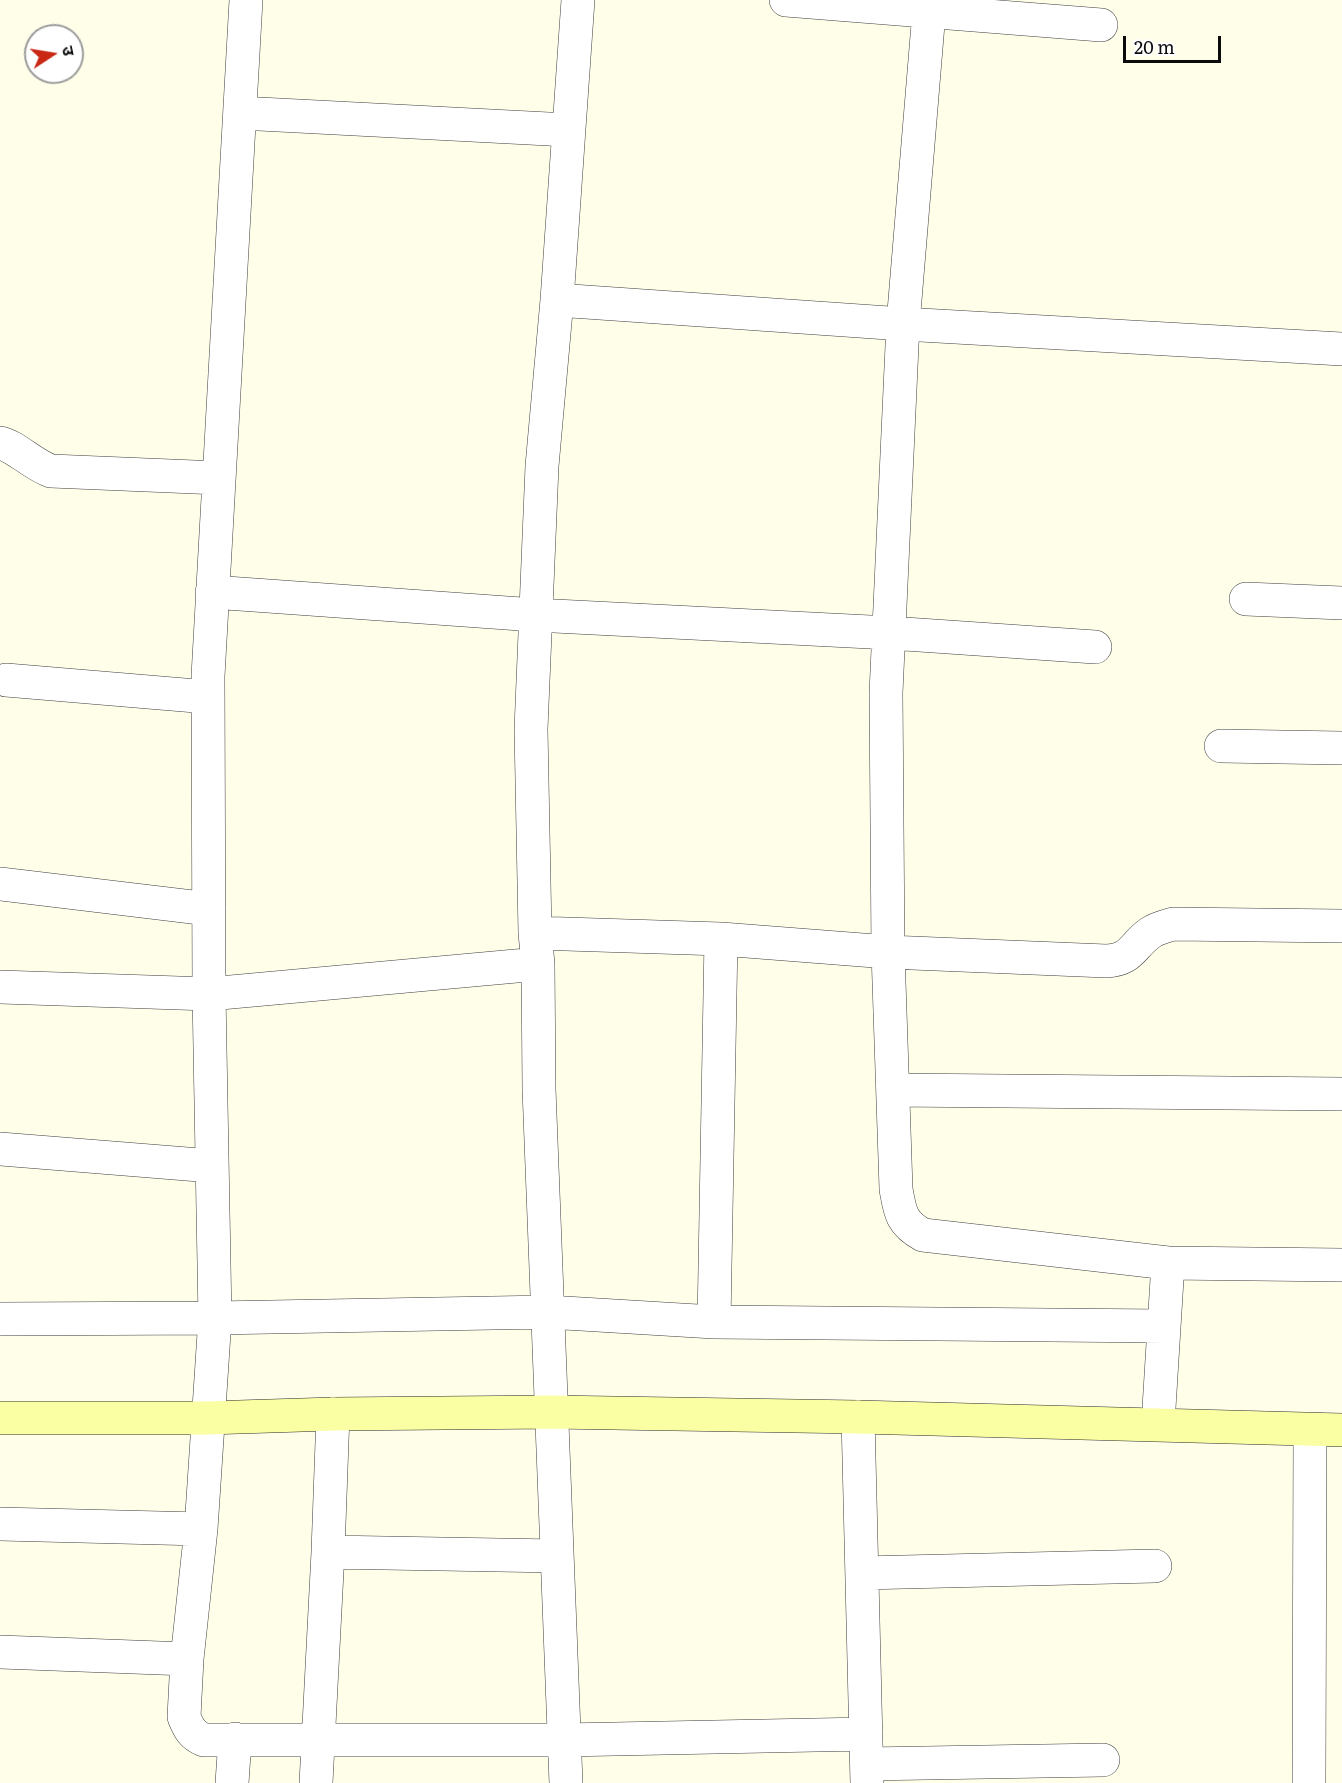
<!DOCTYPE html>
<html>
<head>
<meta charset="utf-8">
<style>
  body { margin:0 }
  #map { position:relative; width:1342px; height:1783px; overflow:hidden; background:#fffee9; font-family:Literata,"Noto Sans Devanagari",serif }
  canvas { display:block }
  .north { position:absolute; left:24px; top:24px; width:60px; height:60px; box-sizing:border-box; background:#fff; border:2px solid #9d9d9d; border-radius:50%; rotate:78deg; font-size:16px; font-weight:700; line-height:24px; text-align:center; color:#0b0b0b }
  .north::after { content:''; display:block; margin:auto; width:21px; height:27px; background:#c92815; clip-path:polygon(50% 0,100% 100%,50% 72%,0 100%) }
  .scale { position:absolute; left:1123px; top:36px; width:98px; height:27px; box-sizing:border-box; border:3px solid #0b0b0b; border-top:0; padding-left:8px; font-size:18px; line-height:21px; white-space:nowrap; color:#0b0b0b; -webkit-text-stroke:4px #fff; paint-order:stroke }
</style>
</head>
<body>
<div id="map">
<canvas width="1342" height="1783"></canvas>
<div class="north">उ</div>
<div class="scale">20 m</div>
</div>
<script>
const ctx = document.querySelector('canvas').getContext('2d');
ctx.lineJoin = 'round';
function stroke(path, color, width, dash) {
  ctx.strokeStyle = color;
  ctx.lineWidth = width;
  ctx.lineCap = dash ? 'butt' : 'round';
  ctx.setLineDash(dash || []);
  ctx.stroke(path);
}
const street = new Path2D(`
  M 246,0 L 208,676 L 209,994 L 215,1318 L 201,1529 L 187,1659 L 184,1717 C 189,1729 192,1735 204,1740 L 564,1740 L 866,1734
  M 786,0 L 1101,25
  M 930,0 L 903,324 L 886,693 L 888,952 L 896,1189 C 900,1212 901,1223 923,1235 L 1168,1263 L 1342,1265
  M 240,113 L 568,130
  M 557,300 L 903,324 L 1342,349
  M 0,443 C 14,445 33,465 51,471 L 219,478
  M 212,592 L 535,615 L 890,633 L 1095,647
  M 1246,599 L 1342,603
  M 6,680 L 208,697
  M 1221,746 L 1342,748
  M 0,884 L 209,909
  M 535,933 L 721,939 L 888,952 L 1106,961 C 1132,960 1132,946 1150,933 C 1157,928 1166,926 1173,924 L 1342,926
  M 0,987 L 209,994 L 538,964
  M 893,1090 L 1342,1094
  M 0,1149 L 212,1166
  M 0,1319 L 215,1318 L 548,1312 L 714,1322 L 1163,1326
  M 714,1322 L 721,939
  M 858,1417 L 867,1783
  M 1158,1424 L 1168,1263
  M 0,1524 L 201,1529
  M 328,1552 L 556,1556
  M 862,1573 L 1155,1566
  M 0,1652 L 187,1659
  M 867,1764 L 1103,1760
  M 232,1783 L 235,1739
  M 316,1783 L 328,1552 L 333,1414
  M 566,1783 L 539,1089 L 538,964 L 535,933 L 531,729 L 542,466 L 557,300 L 578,0
  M 1309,1783 L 1310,1431`);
const secondary = new Path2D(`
  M 0,1418 L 207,1418 L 333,1414 L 552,1412 L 858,1417 L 1342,1430`);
stroke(street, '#3e3e3e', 34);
stroke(secondary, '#2d2d2d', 34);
stroke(street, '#fff', 33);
stroke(secondary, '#fbffa4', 33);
</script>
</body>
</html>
